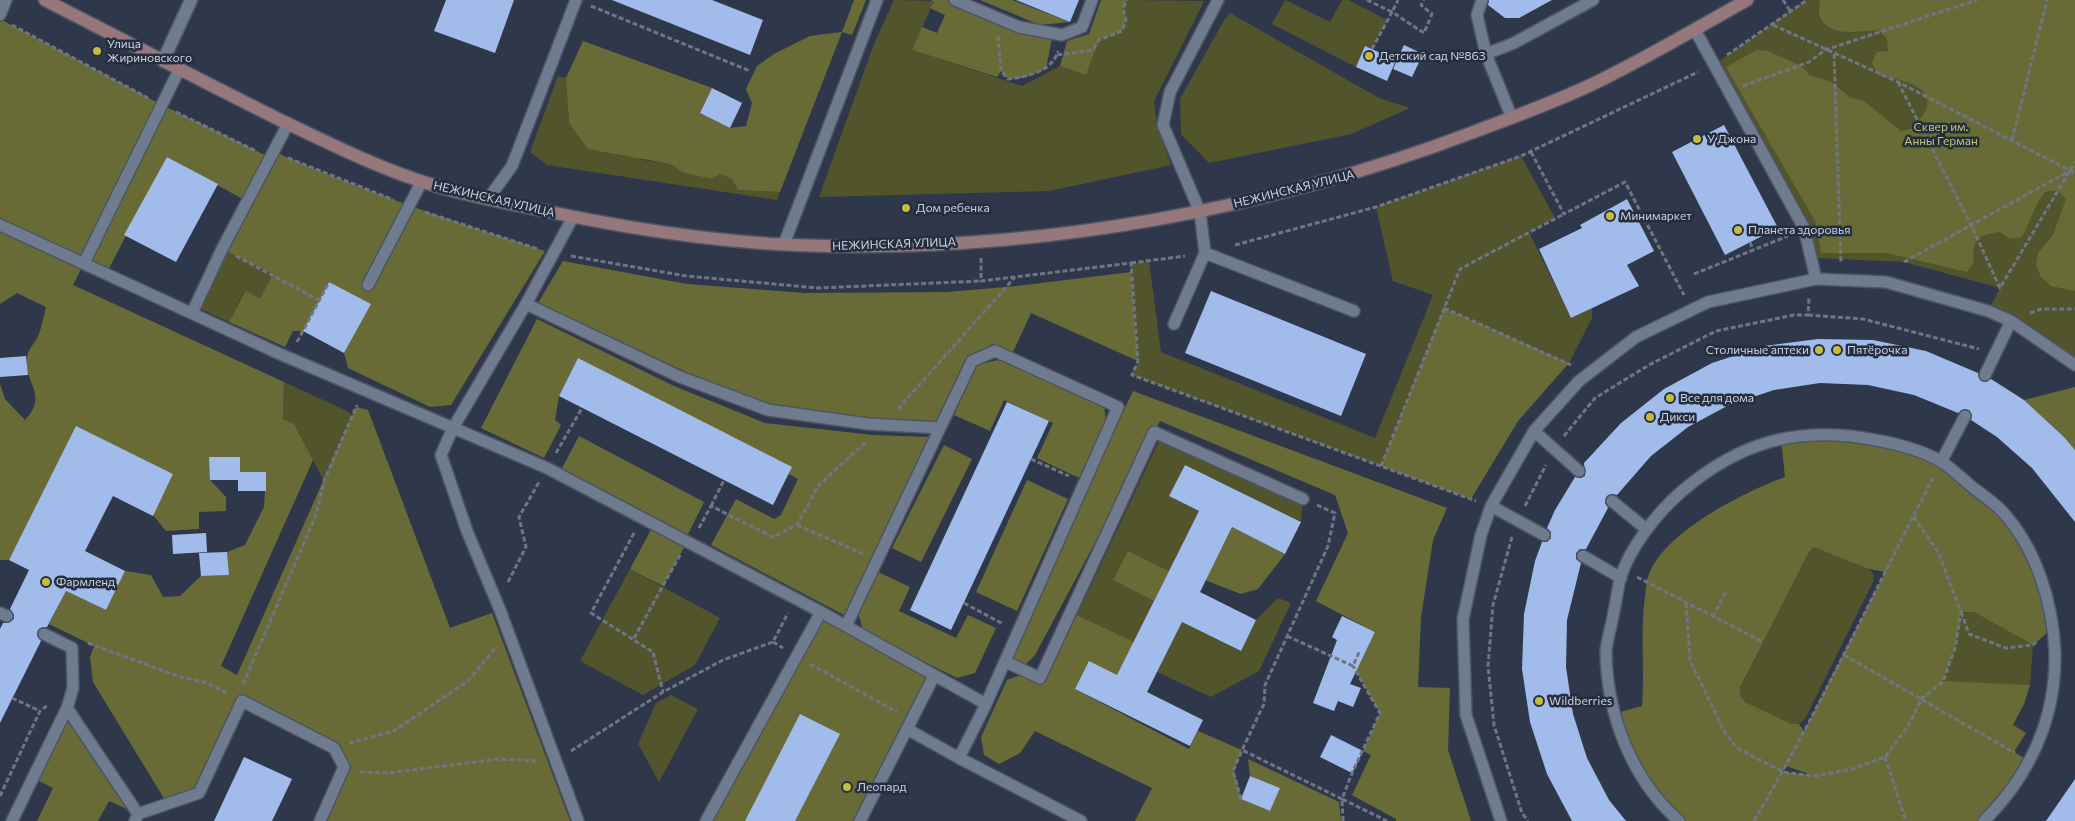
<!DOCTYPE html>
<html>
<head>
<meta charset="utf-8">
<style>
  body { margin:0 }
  canvas { display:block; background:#2e384a }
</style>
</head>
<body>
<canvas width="2075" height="821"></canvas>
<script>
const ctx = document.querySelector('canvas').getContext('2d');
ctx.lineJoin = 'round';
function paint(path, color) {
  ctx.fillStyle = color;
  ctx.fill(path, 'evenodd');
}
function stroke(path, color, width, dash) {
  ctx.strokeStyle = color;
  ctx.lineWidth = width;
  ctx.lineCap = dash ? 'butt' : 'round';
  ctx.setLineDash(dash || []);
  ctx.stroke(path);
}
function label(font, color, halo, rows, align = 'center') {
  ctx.font = font + ' Commissioner,sans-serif';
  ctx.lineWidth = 5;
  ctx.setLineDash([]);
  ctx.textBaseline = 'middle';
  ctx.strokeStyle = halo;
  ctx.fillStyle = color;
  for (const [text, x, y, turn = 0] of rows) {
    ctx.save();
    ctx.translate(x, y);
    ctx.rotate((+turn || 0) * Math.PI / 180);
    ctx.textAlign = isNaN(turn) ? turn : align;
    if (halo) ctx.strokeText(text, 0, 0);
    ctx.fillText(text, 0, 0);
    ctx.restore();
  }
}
paint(new Path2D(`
  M 894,0 L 934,1 L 912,50 L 1022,86 L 1060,66 L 1086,75 L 1099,40 L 1122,30 L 1126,20 L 1123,8 L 1127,0 L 1204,1 L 1154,101 L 1157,125 L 1171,165 L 1049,191 L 819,197 L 874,44 Z
  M 1285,0 L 1330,22 L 1342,0 L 1348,0 L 1387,20 L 1372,49 L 1365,46 L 1356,67 L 1272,24 Z
  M 1806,0 L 2075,0 L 2075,364 L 1988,311 L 2000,288 L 1904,262 L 1818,258 L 1810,226 L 1715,64 Z
  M 1230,13 L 1379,98 L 1410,108 L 1351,134 L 1209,163 L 1181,134 L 1180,99 L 1223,22 Z
  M 558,76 L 566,78 L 569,123 L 643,160 L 670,164 L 684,173 L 712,179 L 720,174 L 732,179 L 738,190 L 780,192 L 777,200 L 547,165 L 530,152 Z
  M 1521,156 L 1555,218 L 1529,232 L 1571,318 L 1592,308 L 1592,318 L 1569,363 L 1444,308 L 1381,466 L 1132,375 L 1138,361 L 1131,264 L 1149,261 L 1161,352 L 1375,438 L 1433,295 L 1393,281 L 1376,207 Z
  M 222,249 L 273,274 L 260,298 L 244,291 L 229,322 L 195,306 Z
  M 284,382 L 347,411 L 352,416 L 324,481 L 294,424 L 283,419 Z
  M 1162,435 L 1303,499 L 1301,522 L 1185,465 L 1169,496 L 1214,519 L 1191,527 L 1169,571 L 1128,551 L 1114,580 L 1154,601 L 1134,642 L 1077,615 Z
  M 1814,547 L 1822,547 L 1869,569 L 1874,575 L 1873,582 L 1805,719 L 1799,724 L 1792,724 L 1745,702 L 1740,696 L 1740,689 L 1809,552 Z
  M 630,569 L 720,618 L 695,665 L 643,695 L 580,661 Z
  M 1278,598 L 1291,603 L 1259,671 L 1211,697 L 1157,672 L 1182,622 L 1240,651 L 1256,620 Z
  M 1961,612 L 1974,612 L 2033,645 L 2030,685 L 1943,682 L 1955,648 Z
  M 671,695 L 698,709 L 659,782 L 638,744 L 656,703 Z`), '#52542c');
paint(new Path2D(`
  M 854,0 L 866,0 L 852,35 L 842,32 L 780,192 L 738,190 L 732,179 L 720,174 L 712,179 L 684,173 L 670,164 L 588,149 L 569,123 L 566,78 L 583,41 L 712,88 L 700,113 L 730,128 L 746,126 L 752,103 L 746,89 L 757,66 L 774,54 L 810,36 L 842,32 Z
  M 931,0 L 955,0 L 1053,33 L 1046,69 L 1023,78 L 1008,79 L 1001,71 L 997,77 L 912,50 L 922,27 L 937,33 L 945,15 L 930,8 L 934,2 Z
  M 980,0 L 1012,0 L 1070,22 L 1040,25 Z
  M 1101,0 L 1127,0 L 1123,8 L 1126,20 L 1122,31 L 1099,40 L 1086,75 L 1060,66 L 1067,41 L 1089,34 Z
  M 1820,0 L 2075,0 L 2075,291 L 2051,286 L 2041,277 L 2036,265 L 2038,253 L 2053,235 L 2066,199 L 2057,190 L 2045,192 L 2038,202 L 2022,237 L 2010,239 L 2000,232 C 1979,234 1971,240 1974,262 L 1967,272 L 1887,253 L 1821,253 L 1815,221 L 1726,67 L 1757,50 L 1768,51 L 1801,66 L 1810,75 L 1831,82 L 1851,98 L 1864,101 L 1901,131 L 1914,128 C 1917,122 1925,114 1927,107 C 1932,83 1894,79 1878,75 L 1872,63 L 1877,52 L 1888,51 L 1887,38 L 1878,30 C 1861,31 1827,38 1820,16 C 1818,12 1820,4 1820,0 Z
  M 0,19 L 162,105 L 271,158 L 275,152 C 363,191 453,222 545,251 L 451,405 L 430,407 L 348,368 L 344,353 L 370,304 L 329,282 L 303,331 L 293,331 L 285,347 L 229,322 L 245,291 L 260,298 L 273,274 L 222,249 L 248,202 L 167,157 L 106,274 L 84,263 L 73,285 L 284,382 L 283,419 L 294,424 L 313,460 L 221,666 L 237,675 L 356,407 L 368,410 L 450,628 L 492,613 L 570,821 L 317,821 L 342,768 L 331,748 L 242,701 L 199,793 L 168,805 L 93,682 L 90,657 L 94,646 L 49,624 L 66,591 L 106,610 L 125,571 L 151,575 L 163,597 L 180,596 L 201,576 L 228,575 L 227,552 L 245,545 L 264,507 L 266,472 L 240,472 L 239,457 L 210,457 L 210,480 L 226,497 L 226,511 L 199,512 L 199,529 L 166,531 L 153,515 L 173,474 L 79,428 L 9,560 L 0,560 L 0,384 L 5,399 L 25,420 C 49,395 24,384 27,358 C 27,350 36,342 39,334 C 42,325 44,316 46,307 L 17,293 L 0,304 Z
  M 563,261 L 687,284 L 805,293 L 947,292 L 1017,286 L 1131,272 L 1138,361 L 1031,313 L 1013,352 L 993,344 L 966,358 L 935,423 L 880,420 L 771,407 L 684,371 L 538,303 Z
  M 1444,308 L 1569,363 L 1518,421 L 1471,499 L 1381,466 Z
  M 537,319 L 674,386 L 765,423 L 873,435 L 930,437 L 844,615 L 711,545 L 736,499 L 774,519 L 781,515 L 798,479 L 578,358 L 559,396 L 555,420 L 561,425 L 544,458 L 481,428 Z
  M 998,360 L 1104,406 L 1106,421 L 1079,478 L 1037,458 L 1053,423 L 1004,400 L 990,431 L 954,415 L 977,365 Z
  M 2075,387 L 2075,450 L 2064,437 L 2024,400 Z
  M 1133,391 L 1447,508 L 1433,540 L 1421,617 L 1418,687 L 1450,688 L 1448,750 L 1471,821 L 1396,821 L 1396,819 L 1352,795 L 1371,755 L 1363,751 L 1380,713 L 1353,666 L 1365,653 L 1375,632 L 1316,601 L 1348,533 L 1335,495 L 1160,421 L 1035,655 L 1021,669 L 1006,662 Z
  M 1843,433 L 1941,462 L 2001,510 L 2027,547 L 2054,627 L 2033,645 L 1974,612 L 1961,612 L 1955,648 L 1943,681 L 2030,685 L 2024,704 L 2013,725 L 2026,733 L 2014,752 L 2031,762 L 1984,821 L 1679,821 L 1663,807 L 1613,714 L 1642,706 C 1645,669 1640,633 1645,596 C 1646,589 1646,580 1649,574 C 1666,531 1744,492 1785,477 L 1781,439 ZM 1814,547 L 1869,569 L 1885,572 L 1804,731 L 1799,724 L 1792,724 L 1745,702 L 1740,696 L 1740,688 L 1809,552 ZM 1786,766 L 1812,775 L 1783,772 Z
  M 579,436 L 704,502 L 687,536 L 560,472 Z
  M 944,445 L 972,459 L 921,562 L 892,548 Z
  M 1027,480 L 1068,499 L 1017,611 L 976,592 Z
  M 654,524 L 687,542 L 663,586 L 630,569 Z
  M 1232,527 L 1285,554 L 1258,589 L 1241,594 L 1205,580 Z
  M 1128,551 L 1169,571 L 1154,601 L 1113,580 Z
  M 878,572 L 910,587 L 899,611 L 956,638 L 968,615 L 996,628 L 975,673 L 957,678 L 863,631 L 858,612 Z
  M 821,612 L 934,676 L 860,821 L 706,821 Z
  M 1077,615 L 1134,642 L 1134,683 L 1075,689 L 1189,749 L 1198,731 L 1242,750 L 1234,771 L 1241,799 L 1270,811 L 1279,788 L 1250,776 L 1248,759 L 1339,802 L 1341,821 L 1135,821 L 1152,788 L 1035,731 L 1020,753 L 999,764 L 984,755 L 981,737 L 1007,680 L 1023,674 L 1043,682 Z
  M 67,708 L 138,814 L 109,801 L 98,821 L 37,821 L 53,788 L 33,778 Z`), '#696b36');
paint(new Path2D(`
  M 446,0 L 514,0 L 495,53 L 434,31 Z
  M 612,0 L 712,0 L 763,20 L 750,55 Z
  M 1016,0 L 1079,0 L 1070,22 Z
  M 1489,0 L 1552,0 L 1519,18 L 1505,18 L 1488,5 Z
  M 1404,45 L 1423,54 L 1412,77 L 1393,69 Z
  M 1365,46 L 1396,60 L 1387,81 L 1356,67 Z
  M 712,88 L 742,103 L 730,128 L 700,113 Z
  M 1724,125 L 1778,228 L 1725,255 L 1672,152 Z
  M 167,157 L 218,184 L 176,262 L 124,235 Z
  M 1627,199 L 1654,251 L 1627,265 L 1639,286 L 1571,318 L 1539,249 L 1582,228 L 1580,225 Z
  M 329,282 L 371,304 L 344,353 L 303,331 Z
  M 1211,291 L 1366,354 L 1341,416 L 1185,353 Z
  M 1818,339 L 1873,340 L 1926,351 L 1978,373 L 1981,381 L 1986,382 L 1991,379 L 2024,400 L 2064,437 L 2075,450 L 2075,522 L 2032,468 L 1997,437 L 1971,420 L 1972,415 L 1969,410 L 1964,409 L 1958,413 L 1914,395 L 1868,385 L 1820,383 L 1774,390 L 1729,405 L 1688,427 L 1651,456 L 1617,495 L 1613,494 L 1607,496 L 1605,503 L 1608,508 L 1586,549 L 1580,549 L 1576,553 L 1576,559 L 1581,563 L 1567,620 L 1566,667 L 1573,714 L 1587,758 L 1609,800 L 1626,821 L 1572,821 L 1547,774 L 1530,722 L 1522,669 L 1524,614 L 1535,561 L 1542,542 L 1547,542 L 1551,538 L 1551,532 L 1547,528 L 1555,510 L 1575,477 L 1581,478 L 1585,476 L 1584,463 L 1621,423 L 1664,389 L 1712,363 L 1764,346 Z
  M 26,356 L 28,375 L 0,377 L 0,358 Z
  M 578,358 L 792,467 L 773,505 L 559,396 Z
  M 1007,402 L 1049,421 L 951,630 L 910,610 Z
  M 76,426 L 173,474 L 153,516 L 113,496 L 85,551 L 125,571 L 106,610 L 66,591 L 47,627 L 43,627 L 38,630 L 37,635 L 41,641 L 0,723 L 0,629 L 3,623 L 8,623 L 14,619 L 14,615 L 10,609 L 29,570 L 9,560 Z
  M 209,457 L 240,457 L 240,472 L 266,472 L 266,491 L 238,491 L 238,480 L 210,480 Z
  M 1185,465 L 1301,522 L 1285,554 L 1232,527 L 1200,592 L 1256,620 L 1241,651 L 1182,622 L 1147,692 L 1203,720 L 1190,746 L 1075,689 L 1089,661 L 1117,675 L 1199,511 L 1169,496 Z
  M 206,533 L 207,552 L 173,554 L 172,535 Z
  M 227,552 L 229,575 L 201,576 L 199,553 Z
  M 1342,616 L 1375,632 L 1350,684 L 1361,688 L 1353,707 L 1338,701 L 1334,711 L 1313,703 L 1337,640 L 1332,637 Z
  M 800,714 L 840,734 L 795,821 L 745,821 Z
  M 1331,735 L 1363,751 L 1352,773 L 1320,757 Z
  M 244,757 L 292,779 L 272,821 L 214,821 Z
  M 1250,776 L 1280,788 L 1270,811 L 1241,799 Z
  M 2075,779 L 2075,821 L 2046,821 Z`), '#a1bbeb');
const lane = new Path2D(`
  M 955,0 L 1019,27 L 1062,35 L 1082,27 L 1092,0
  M 1482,0 L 1477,15 L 1486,54 L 1512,118
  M 0,15 L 6,0
  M 1695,30 L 1804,228 L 1816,279
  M 1486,54 L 1514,43 L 1593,0
  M 488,199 L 512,166 L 576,0
  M 573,217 L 526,304 L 453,428 L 441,455 L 467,531 L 500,610 L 578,821
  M 0,225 L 280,354
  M 784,244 L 877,0
  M 1205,253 L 1354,311
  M 84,263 L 179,70
  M 368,285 L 422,181
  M 526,304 L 680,377 L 768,410 L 868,424 L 940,428 L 972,361 L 995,351 L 1118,407 L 986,704
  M 192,313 L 222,249 L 288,124
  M 1174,324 L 1205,253 L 1200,212 L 1163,125 L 1170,92 L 1218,0
  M 273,351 L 547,468 L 821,612 L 986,704 L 959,758 L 1081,821
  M 1985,375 L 2011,321
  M 1534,431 L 1579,471
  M 1941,462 L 1965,416
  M 1612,501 L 1646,529
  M 1491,506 L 1544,535
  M 1583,556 L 1621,578
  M 0,613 L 7,616
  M 846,626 L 940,428
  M 1006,662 L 1040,678 L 1154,432 L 1303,499
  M 67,708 L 138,814 L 135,821
  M 907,729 L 959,758
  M 138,814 L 199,793 L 242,701 L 334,748 L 344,767 L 320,821
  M 12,821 L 67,708 L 73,688 L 72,648 L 44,634
  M 706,821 L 821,612
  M 860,821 L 934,676
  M 1501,821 L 1466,715 L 1463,619 L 1481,535 L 1491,506 L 1534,431 L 1579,381 L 1636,337 L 1708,302 L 1816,279 L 1886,282 L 1988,311 L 2011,321 L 2075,365
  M 1679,821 C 1632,780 1607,715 1606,653 C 1606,643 1610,632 1612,621 C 1615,608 1617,593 1620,579 C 1630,547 1657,513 1681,492 C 1740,441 1800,425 1876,440 C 1898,444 1922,450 1942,462 C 1952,469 1962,478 1971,486 C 1981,494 1992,501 2001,510 C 2036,547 2053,603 2055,653 C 2056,718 2030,775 1984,821`);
const street = new Path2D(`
  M 163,61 L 191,0`);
const secondary = new Path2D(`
  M 45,0 C 123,40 200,80 278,119 C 329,143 381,170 436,186 C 473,197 512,204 550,212 C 641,231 734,245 827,246 C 1044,250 1268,210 1471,133 C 1513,117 1556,102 1597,82 C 1648,57 1697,28 1747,0`);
stroke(lane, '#4d5564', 14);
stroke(street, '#4d5564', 15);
stroke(secondary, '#4d5564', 15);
stroke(new Path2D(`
  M 1367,0 L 1392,12 L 1398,0
  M 1783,0 L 1791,12
  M 591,6 L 750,71
  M 12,25 L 148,98
  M 1773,25 L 1898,82 L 2075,173
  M 998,36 L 1001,71 L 1008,79 C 1027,77 1053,71 1058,51
  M 1372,49 L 1392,12 L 1424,33 L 1432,14 L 1421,5 L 1424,0
  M 1834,54 L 1841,264
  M 1057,55 L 1093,50 L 1099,40 L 1122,31 L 1126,20 L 1123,8 L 1127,0
  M 1727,55 L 1807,0
  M 1898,82 L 1971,225 L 2000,288 L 2075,162
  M 1743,86 L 1809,62 L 1825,50 L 1977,0
  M 176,112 L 256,151
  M 2012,140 L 2047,0
  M 1531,152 L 1564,214 L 1625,182 L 1684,295
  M 288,158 L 394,200
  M 425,212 L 538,249
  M 1750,242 L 1753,250
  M 1235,245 L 1376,207 L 1521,156 L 1698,72
  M 236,256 L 319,300
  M 571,256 L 686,276 L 818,288 L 981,281
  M 981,258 L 981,281 L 1131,263 L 1138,361 L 1132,375 L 1476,501
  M 1904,262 L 2075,168
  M 1131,263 L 1185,256
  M 1694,274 L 1788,236
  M 1444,308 L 1571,365
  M 2030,313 L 2041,309 L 2075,309
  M 1808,315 L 1863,319 L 1979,349
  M 297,342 L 329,282
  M 898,409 L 1015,277
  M 1564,436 L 1595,398 L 1649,365 L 1716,331 L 1794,315 L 1808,315 L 1809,298
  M 556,453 L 582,408
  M 1031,459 L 1069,476
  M 1381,466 L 1460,269 L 1564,214
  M 1317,505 L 1335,513 L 1328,546 L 1265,685 L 1264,704 L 1242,750 L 1342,799 L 1352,773 L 1380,713 L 1353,666
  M 711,506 L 724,480
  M 1525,506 L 1546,465
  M 797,525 L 863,554
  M 699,528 L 711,506 L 773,537 L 797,525 L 818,486 L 866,442
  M 634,533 L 591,613 L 653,652 L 663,692
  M 1512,537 L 1493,605 L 1488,666 L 1494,725 L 1522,813 L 1528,821
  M 1637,577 L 1763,642
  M 508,582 L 526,547 L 519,517 L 539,482
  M 964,603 L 1003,624
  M 1686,603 L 1690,660 L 1724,731 L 1737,748 L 1783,772 L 1815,776 L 1852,769 L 1885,757 L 1907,728 L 1922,698 L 1943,682 L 1955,648 L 1961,612 L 1938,552 L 1913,516
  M 1961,612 L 1969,634 L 2006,648 L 2033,645 L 2036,642
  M 1713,617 L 1726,591
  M 1287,636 L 1353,666 L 1360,650
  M 634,638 L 680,555
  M 773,642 L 783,648
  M 88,643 L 180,677 L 207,683 L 227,693
  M 1844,655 L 2015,753
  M 810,664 L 897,712
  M 243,684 L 316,515 L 324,481 L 357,405
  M 12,698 L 40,711
  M 349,743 L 394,731 L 469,680 L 495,648
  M 571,751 L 663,692 L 723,660 L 773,642 L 788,613
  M 1885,757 L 1906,821
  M 360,772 L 388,773 L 499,759 L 538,761
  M 0,796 L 40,711 L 48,705
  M 1241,799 L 1233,771 L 1242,750
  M 1343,821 L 1342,799 L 1387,821
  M 1754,821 C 1820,709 1874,591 1934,476`), '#6e7686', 3, [5, 2.5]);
stroke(lane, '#6f7b8f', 11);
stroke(street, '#6f7b8f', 12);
stroke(secondary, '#96777b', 12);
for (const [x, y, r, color] of [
  [97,51,5,"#c5bc3d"],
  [1369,56,5,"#c5bc3d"],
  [1697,139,5,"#c5bc3d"],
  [906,208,5,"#c5bc3d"],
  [1610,216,5,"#c5bc3d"],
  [1738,230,5,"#c5bc3d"],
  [1819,350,5,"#c5bc3d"],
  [1837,350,5,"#c5bc3d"],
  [1670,398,5,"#c5bc3d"],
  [1650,417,5,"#c5bc3d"],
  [46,582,5,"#c5bc3d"],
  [1539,701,5,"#c5bc3d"],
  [847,787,5,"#c5bc3d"]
]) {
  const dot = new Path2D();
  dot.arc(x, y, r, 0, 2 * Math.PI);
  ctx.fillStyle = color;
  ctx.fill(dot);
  stroke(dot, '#242e3f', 2);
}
label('12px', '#ccd2de', '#242e3f', [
  ["Улица",107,44],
  ["Жириновского",107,58],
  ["Детский сад №863",1379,56],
  ["У Джона",1707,139],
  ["Дом ребенка",916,208],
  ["Минимаркет",1620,216],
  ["Планета здоровья",1748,230],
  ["Столичные аптеки",1809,350,"right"],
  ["Пятёрочка",1847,350],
  ["Все для дома",1680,398],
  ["Дикси",1660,417],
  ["Фармленд",56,582],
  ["Wildberries",1549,701],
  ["Леопард",857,787]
], 'left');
label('12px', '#c4c775', '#242e3f', [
  ["Сквер им.",1941,127],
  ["Анны Герман",1941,141]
]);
label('12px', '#ccd2de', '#242e3f', [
  ["НЕЖИНСКАЯ УЛИЦА",1294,189,-14],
  ["НЕЖИНСКАЯ УЛИЦА",494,199,13],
  ["НЕЖИНСКАЯ УЛИЦА",894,244,-2]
]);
</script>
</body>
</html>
